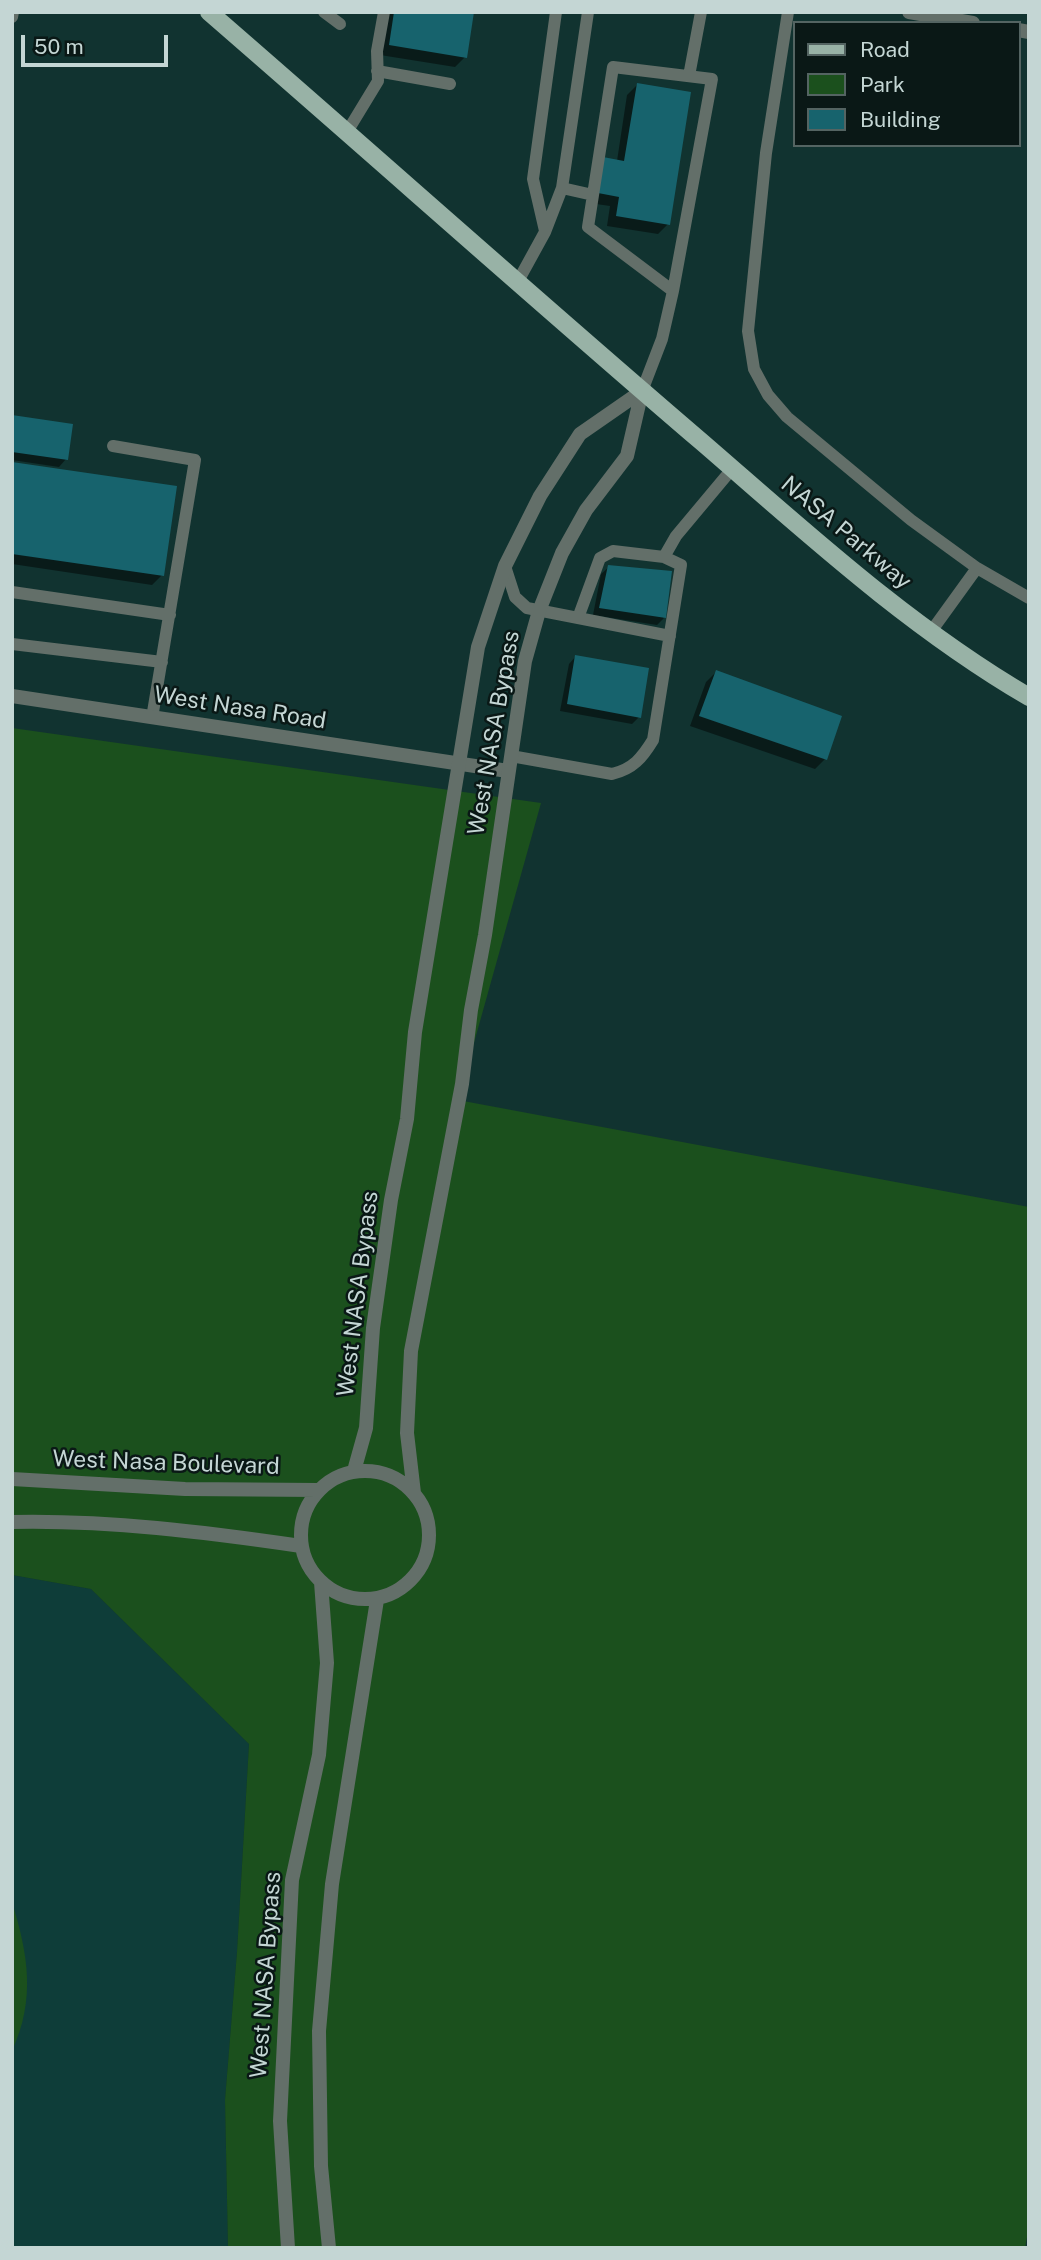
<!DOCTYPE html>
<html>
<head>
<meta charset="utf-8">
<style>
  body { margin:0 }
  #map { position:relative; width:1041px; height:2260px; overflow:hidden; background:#113330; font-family:"Public Sans",sans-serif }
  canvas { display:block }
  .frame { position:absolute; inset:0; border:14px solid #c4d6d4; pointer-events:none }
  .legend { position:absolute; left:793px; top:21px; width:228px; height:126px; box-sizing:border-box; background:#0a1816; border:2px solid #546462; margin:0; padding:9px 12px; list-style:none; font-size:21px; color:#c4d6d4 }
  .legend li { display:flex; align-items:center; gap:14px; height:35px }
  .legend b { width:35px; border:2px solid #546462 }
  .scale { position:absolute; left:21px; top:35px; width:147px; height:32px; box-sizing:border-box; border:4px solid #c4d6d4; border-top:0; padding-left:9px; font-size:21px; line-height:24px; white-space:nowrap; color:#c4d6d4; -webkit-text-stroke:5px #0a1816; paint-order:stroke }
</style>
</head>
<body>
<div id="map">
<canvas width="1041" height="2260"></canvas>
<div class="frame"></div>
<ul class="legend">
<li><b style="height:9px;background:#98b2a6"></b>Road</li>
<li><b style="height:19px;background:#1b501d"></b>Park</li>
<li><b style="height:19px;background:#17636d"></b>Building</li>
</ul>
<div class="scale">50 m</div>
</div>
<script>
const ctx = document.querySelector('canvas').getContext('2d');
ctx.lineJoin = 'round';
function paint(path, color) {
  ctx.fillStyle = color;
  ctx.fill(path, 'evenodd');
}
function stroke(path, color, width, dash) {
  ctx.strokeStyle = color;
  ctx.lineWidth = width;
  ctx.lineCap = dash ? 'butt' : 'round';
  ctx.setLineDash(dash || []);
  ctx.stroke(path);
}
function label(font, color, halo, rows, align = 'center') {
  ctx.font = font + ' "Public Sans",sans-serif';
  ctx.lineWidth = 5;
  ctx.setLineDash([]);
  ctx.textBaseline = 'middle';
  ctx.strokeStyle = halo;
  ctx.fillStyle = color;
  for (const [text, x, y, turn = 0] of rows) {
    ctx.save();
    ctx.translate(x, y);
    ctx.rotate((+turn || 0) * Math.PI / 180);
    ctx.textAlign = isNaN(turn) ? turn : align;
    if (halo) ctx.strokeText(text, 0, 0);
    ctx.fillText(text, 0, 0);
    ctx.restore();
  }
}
paint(new Path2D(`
  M 12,1575 L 91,1589 L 249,1744 L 237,1952 L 225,2100 L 228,2248 L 12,2248 Z`), '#0e3d39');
paint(new Path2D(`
  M 12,728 L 541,803 L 458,1100 L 1029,1207 L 1029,2226 L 1025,2248 L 228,2248 L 225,2100 L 237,1952 L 249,1744 L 91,1589 L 12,1575 Z
  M 12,1902 C 28,1954 36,1999 12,2051 Z`), '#1b501d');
paint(new Path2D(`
  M 387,12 L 472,12 L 465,57 L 455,67 L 380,55 Z
  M 637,85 L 668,224 L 658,234 L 607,226 L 610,206 L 589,203 L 617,161 L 627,95 Z
  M 12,417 L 66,459 L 59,467 L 12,460 Z
  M 12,464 L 162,575 L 152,585 L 12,564 Z
  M 609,567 L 664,618 L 657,625 L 593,615 L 601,574 Z
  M 576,656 L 639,717 L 632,724 L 560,711 L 569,664 Z
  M 716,672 L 825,759 L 815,769 L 690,726 L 706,682 Z`), '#0007');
paint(new Path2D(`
  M 394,12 L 474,12 L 467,58 L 389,45 Z
  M 637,83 L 691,92 L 670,225 L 616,216 L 619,197 L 598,193 L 603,157 L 624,161 Z
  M 12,415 L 73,424 L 68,460 L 12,452 Z
  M 12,462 L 177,486 L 164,576 L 12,554 Z
  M 608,565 L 672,571 L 666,618 L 599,608 Z
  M 575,655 L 649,668 L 641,718 L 567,704 Z
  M 716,670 L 842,716 L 827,760 L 699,716 Z`), '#17636d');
stroke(new Path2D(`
  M 324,12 L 340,24
  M 788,12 L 766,153 L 748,331 L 754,369 L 768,395 L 787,417 L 911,520 L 977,568 L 930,633
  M 12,17 L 13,12
  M 613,67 L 712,79 L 673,291 L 588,227 Z
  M 377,71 L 450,84
  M 689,76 L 701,12
  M 347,132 L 378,81 L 377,51 L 384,12
  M 562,188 L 593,195
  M 545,231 L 533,179 L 556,12
  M 517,283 L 545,232 L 562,188 L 588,12
  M 642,391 L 662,339 L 673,291
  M 113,446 L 195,460 L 152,718
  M 505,566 L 515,597 L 527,608 L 670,636
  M 977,568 L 1029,598
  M 12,592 L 170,615
  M 578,618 L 600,558 L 613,551 L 664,557
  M 12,644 L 162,662
  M 511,756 L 612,774 C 633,769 642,758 653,740 L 681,565 L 664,557 L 676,536 L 732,469`), '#636f69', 12);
stroke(new Path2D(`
  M 909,12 L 973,23
  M 1018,30 L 1029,32
  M 12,696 L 508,771`), '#636f69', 14);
stroke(new Path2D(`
  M301 1535a64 64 0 1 1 128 0a64 64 0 1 1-128 0Z
  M 354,1471 L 366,1428 L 373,1328 L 391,1200 L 407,1119 L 415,1032 L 478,647 L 505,566 L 540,496 L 580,434 L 642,391
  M 12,1479 L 185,1489 L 318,1490
  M 414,1493 L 407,1433 L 411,1351 L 462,1084 L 471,1010 L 485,935 L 525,661 L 539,611 L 562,553 L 586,510 L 627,456 L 642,391
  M 12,1522 C 109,1520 205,1532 301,1546
  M 288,2248 L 280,2121 L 292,1880 L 319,1755 L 327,1663 L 321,1582
  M 329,2248 L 321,2166 L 319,2031 L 332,1884 L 377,1600`), '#636f69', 14);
stroke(new Path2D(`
  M 209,12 C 374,155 537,301 703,443 C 807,533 909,627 1029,697`), '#98b2a6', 18);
label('23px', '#c4d6d4', '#0a1816', [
  ["NASA Parkway",846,533,40],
  ["West Nasa Road",240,708,9],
  ["West NASA Bypass",494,733,-80],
  ["West NASA Bypass",358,1294,-83],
  ["West Nasa Boulevard",166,1463,2],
  ["West NASA Bypass",266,1975,-86]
]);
</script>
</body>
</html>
